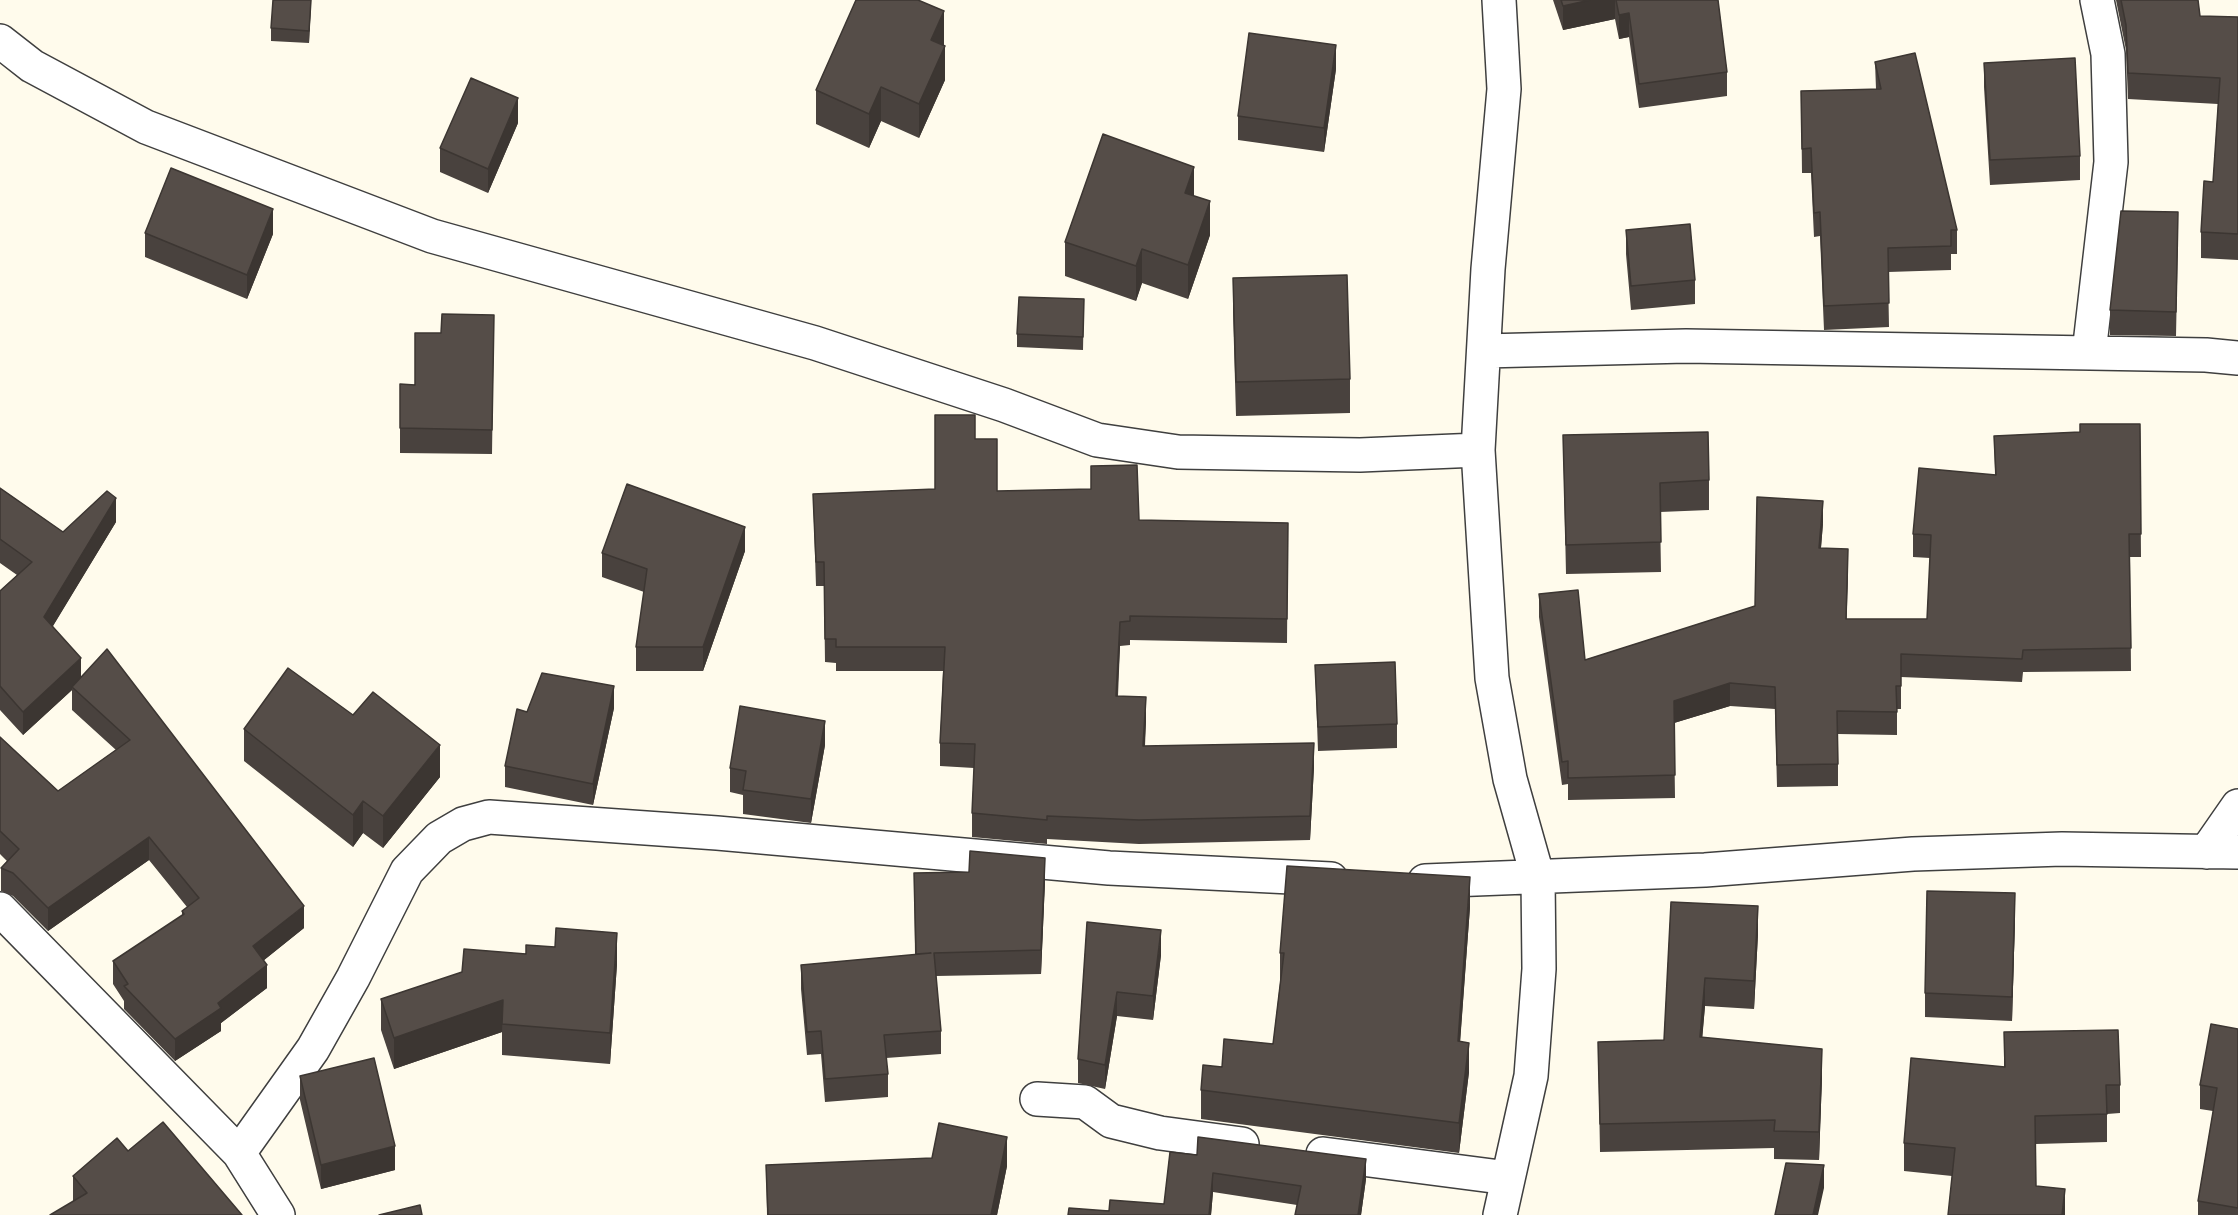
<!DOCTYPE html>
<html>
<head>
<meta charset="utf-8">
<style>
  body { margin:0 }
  canvas { display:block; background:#fffbec }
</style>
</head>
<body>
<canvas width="2238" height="1215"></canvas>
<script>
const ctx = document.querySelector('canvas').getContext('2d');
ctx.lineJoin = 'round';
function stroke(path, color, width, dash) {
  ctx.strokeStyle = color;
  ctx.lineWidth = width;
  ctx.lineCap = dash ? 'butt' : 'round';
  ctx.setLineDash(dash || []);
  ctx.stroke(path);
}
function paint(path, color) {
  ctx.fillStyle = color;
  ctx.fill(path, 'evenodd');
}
const minor = new Path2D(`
  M 1499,0 L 1504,89 L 1488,269 L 1478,450 L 1492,678 L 1510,779 L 1538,878 L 1539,969 L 1531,1076 L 1500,1215
  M 0,41 L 32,66 L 146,127 L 432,236 L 815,343 L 1004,405 L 1097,440 L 1178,452 L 1360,455 L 1478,450
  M 1484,351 L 1686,346 L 2206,355 L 2238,358
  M 2089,353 L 2111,162 L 2108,54 L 2097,0
  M 2206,852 L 2238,806
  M 1425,881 L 1705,870 L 1913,854 L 2062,849 L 2238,852
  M 0,909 L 239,1153 L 278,1215
  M 1037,1099 L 1085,1102 L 1111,1121 L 1160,1133 L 1242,1144
  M 239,1153 L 313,1049 L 353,978 L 407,871 L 439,838 L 463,824 L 489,817 L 717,833 L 1109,868 L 1331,879
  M 1323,1154 L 1508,1178`);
stroke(minor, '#3f3f3f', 36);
stroke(minor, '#fff', 33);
paint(new Path2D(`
  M 311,0 L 309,43 L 271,41 L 271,28 Z
  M 1553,0 L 1718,0 L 1727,72 L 1727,96 L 1639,108 L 1629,37 L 1619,39 L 1615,19 L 1563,30 Z
  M 2116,0 L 2198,0 L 2200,16 L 2238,17 L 2238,260 L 2201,258 L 2201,232 L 2213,182 L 2218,104 L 2128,99 L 2126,50 Z
  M 944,45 L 945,80 L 919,138 L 881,121 L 869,148 L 816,124 L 816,90 Z
  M 1875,62 L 1957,230 L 1957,254 L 1951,254 L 1951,270 L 1888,272 L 1889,327 L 1824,330 L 1820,236 L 1814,237 L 1811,173 L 1802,173 L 1801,91 L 1876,89 Z
  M 1984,63 L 2080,156 L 2080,180 L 1990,185 L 1984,87 Z
  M 1336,69 L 1324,152 L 1238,140 L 1238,116 Z
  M 518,123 L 488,193 L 440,172 L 440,148 Z
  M 1194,196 L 1210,235 L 1188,299 L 1142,283 L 1136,301 L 1065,276 L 1065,242 Z
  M 1626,230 L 1695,280 L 1695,304 L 1631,310 L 1626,254 Z
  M 145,233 L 273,234 L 247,299 L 145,257 Z
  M 2178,236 L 2176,336 L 2110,335 L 2110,310 Z
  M 1233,278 L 1350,379 L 1350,413 L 1236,416 L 1233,312 Z
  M 1084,299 L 1083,350 L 1017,347 L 1017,334 Z
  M 494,315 L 492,454 L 400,453 L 400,384 L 415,385 L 441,333 Z
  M 2140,424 L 2141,557 L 2130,557 L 2131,671 L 2023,672 L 2022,682 L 1901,677 L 1901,709 L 1897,709 L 1897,735 L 1838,734 L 1838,786 L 1777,787 L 1775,709 L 1730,706 L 1674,723 L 1675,798 L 1568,800 L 1568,784 L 1562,785 L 1539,617 L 1539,594 L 1585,660 L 1755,606 L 1823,523 L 1821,548 L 1848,572 L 1846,619 L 1927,619 L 1930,558 L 1913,557 L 1913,534 L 1995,475 L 1994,436 L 2080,432 Z
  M 1563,435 L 1709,480 L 1709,510 L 1660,512 L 1661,572 L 1566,574 Z
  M 975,439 L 997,491 L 1139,520 L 1288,523 L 1287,643 L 1130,640 L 1130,645 L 1120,646 L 1118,696 L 1146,721 L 1145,746 L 1314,767 L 1310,840 L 1139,844 L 1047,839 L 1047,844 L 972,837 L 972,813 L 974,768 L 940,766 L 940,743 L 943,671 L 836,671 L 836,663 L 825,662 L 824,586 L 816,586 L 813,494 L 935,489 Z
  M 0,488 L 63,532 L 116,522 L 52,627 L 81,677 L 304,928 L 264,960 L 267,988 L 221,1023 L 221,1031 L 175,1061 L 124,1009 L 124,1001 L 113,984 L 113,961 L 182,916 L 182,911 L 187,907 L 149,860 L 48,931 L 13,896 L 1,891 L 1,868 L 7,861 L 0,854 L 0,737 L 58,791 L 116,750 L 72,710 L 72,690 L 23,735 L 0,710 L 0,591 L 17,575 L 0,563 Z
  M 745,551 L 703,671 L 636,671 L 636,647 L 644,592 L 602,577 L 602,553 Z
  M 1315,665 L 1397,724 L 1397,748 L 1318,751 Z
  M 614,708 L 593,805 L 505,787 L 505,766 L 527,712 Z
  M 244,729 L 440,777 L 383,848 L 363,833 L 353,847 L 244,761 Z
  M 825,745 L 811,823 L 743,814 L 743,795 L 730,792 L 730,768 Z
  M 914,873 L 1045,881 L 1041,974 L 936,976 L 941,1031 L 941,1054 L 886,1058 L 888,1074 L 888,1097 L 825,1102 L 821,1054 L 807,1055 L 801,989 L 801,965 L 915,955 Z
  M 1671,902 L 1758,934 L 1754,1009 L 1705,1006 L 1702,1038 L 1822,1077 L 1819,1160 L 1774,1159 L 1774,1148 L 1600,1152 L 1598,1042 L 1664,1040 Z
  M 1470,907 L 1460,1041 L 1469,1072 L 1459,1153 L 1201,1119 L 1201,1090 L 1222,1067 L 1273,1044 L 1280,983 L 1280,953 Z
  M 2015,918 L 2012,1021 L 1925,1017 L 1925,993 Z
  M 1087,922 L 1161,955 L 1153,1020 L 1117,1016 L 1105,1089 L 1078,1083 L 1078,1059 Z
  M 617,964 L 610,1064 L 502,1055 L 502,1032 L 394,1069 L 381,1030 L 381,999 Z
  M 2238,1029 L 2238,1215 L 2198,1215 L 2198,1201 L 2213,1111 L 2200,1109 L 2200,1085 Z
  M 2004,1032 L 2120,1085 L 2120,1113 L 2107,1114 L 2107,1142 L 2036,1144 L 2036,1186 L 2065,1215 L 1952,1176 L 1904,1171 L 1904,1143 L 2004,1067 Z
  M 300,1076 L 395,1170 L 321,1189 L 300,1100 Z
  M 128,1151 L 242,1215 L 73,1201 L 73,1176 Z
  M 1170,1152 L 1366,1179 L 1361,1215 L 1295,1215 L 1297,1205 L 1213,1192 L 1211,1215 L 1068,1215 L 1164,1204 Z
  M 766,1165 L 1007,1166 L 997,1215 L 767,1215 Z`), '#49423e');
paint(new Path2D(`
  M 311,0 L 311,5 L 309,43 L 309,31 Z
  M 1590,0 L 1615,0 L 1615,19 L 1563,30 L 1563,6 Z
  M 944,11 L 944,46 L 931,40 Z
  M 1629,13 L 1629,37 L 1619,39 L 1619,15 Z
  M 1336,45 L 1336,69 L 1324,152 L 1324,128 Z
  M 945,46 L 945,80 L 919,138 L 919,104 Z
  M 881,87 L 881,121 L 869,148 L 869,114 Z
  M 518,98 L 518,123 L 488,193 L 488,169 Z
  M 1194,167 L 1194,201 L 1185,193 Z
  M 1210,201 L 1210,235 L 1188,299 L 1188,265 Z
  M 273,209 L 273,234 L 247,299 L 247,275 Z
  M 1142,249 L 1142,283 L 1136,301 L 1136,266 Z
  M 116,498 L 116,522 L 44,641 L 44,617 Z
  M 1823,501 L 1823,523 L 1819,571 L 1819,548 Z
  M 745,527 L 745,551 L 703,671 L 703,647 Z
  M 1848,549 L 1848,572 L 1846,642 L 1846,619 Z
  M 1120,622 L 1120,646 L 1116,719 L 1116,696 Z
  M 81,658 L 81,681 L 72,687 L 72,690 L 23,735 L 23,712 Z
  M 1730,683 L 1730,706 L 1674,723 L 1674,701 Z
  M 614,686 L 614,708 L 593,805 L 593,784 Z
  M 1146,697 L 1146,721 L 1143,770 L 1143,746 Z
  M 825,721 L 825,745 L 811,823 L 811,799 Z
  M 1314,743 L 1314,767 L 1310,840 L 1310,816 Z
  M 440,745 L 440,777 L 383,848 L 383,816 Z
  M 363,801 L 363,833 L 353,847 L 353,815 Z
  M 149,837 L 149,860 L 48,931 L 48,908 Z
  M 1045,858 L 1045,881 L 1041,974 L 1041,950 Z
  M 1470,877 L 1470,907 L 1458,1071 L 1458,1041 Z
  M 2015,893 L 2015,918 L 2012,1021 L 2012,997 Z
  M 304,906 L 304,928 L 253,969 L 253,946 Z
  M 1758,906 L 1758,934 L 1754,1009 L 1754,981 Z
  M 1161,930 L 1161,955 L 1153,1020 L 1153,996 Z
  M 617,933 L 617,964 L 610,1064 L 610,1033 Z
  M 267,965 L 267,988 L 221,1023 L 221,1031 L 175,1061 L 175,1039 L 218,1003 Z
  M 1705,978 L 1705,1006 L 1700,1065 L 1700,1037 Z
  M 1117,992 L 1117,1016 L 1105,1089 L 1105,1065 Z
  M 503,1000 L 502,1032 L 394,1069 L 394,1038 Z
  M 1469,1043 L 1469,1072 L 1459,1153 L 1459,1123 Z
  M 1822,1049 L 1822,1077 L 1819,1160 L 1819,1132 Z
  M 1007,1137 L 1007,1166 L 997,1215 L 991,1215 Z
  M 395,1146 L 395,1170 L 321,1189 L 321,1165 Z
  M 1366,1159 L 1366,1179 L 1361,1215 L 1358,1215 Z
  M 1824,1165 L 1824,1188 L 1818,1215 L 1813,1215 Z
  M 1213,1173 L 1213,1192 L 1211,1215 L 1209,1215 Z
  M 2065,1189 L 2065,1215 L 2062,1215 Z`), '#3c3632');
const building = new Path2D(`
  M 273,0 L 311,0 L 309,31 L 271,28 Z
  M 856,0 L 918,0 L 944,11 L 931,40 L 945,46 L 919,104 L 881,87 L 869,114 L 816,90 Z
  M 1561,0 L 1590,0 L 1563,6 Z
  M 1616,0 L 1718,0 L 1727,72 L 1639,84 L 1629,13 L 1619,15 Z
  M 2121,0 L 2198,0 L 2200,16 L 2238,17 L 2238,234 L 2201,232 L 2204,181 L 2213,182 L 2220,78 L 2128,73 L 2126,25 Z
  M 1249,33 L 1336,45 L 1324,128 L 1238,116 Z
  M 1915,53 L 1957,230 L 1951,230 L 1951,246 L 1888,248 L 1889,303 L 1824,306 L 1820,212 L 1814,213 L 1811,148 L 1802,149 L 1801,91 L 1881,89 L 1875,62 Z
  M 2075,58 L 2080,156 L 1990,160 L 1984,63 Z
  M 471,78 L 518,98 L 488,169 L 440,148 Z
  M 1103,134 L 1194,167 L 1185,193 L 1210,201 L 1188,265 L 1142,249 L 1136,266 L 1065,242 Z
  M 171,168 L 273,209 L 247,275 L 145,233 Z
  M 2121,211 L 2178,212 L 2176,312 L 2110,310 Z
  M 1690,224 L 1695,280 L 1631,286 L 1626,230 Z
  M 1347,275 L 1350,379 L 1236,382 L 1233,278 Z
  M 1019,297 L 1084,299 L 1083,337 L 1017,334 Z
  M 442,314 L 494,315 L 492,430 L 400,428 L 400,384 L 415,385 L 415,333 L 441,333 Z
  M 935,415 L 975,415 L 975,439 L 997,439 L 997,491 L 1091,489 L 1091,466 L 1137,465 L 1139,520 L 1288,523 L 1287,619 L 1130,616 L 1130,621 L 1120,622 L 1116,696 L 1146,697 L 1143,746 L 1314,743 L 1310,816 L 1139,820 L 1047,816 L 1047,820 L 972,813 L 975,744 L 940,743 L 945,647 L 836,647 L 836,639 L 825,639 L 824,562 L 816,562 L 813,494 L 935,489 Z
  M 2080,424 L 2140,424 L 2141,534 L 2129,534 L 2131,648 L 2023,650 L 2022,659 L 1901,654 L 1901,686 L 1896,686 L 1897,712 L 1837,711 L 1838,764 L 1777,765 L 1775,687 L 1730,683 L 1674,701 L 1675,775 L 1568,778 L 1568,761 L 1562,762 L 1539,594 L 1578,590 L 1585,660 L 1755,606 L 1757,497 L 1823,501 L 1819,548 L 1848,549 L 1846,619 L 1927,619 L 1931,535 L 1913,534 L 1919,468 L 1996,475 L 1994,436 L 2080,432 Z
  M 1708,432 L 1709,480 L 1660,483 L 1661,542 L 1566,545 L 1563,435 Z
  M 627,484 L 745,527 L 703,647 L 636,647 L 647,569 L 602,553 Z
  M 0,488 L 63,532 L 107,491 L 116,498 L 44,617 L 81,658 L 23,712 L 0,686 L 0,591 L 32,562 L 0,539 Z
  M 107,649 L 304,906 L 253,946 L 267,965 L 218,1003 L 221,1008 L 175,1039 L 124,986 L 128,984 L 113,961 L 184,914 L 182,911 L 199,898 L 149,837 L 48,908 L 13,873 L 1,868 L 19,849 L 0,831 L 0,737 L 58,791 L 130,740 L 72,687 Z
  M 1395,662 L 1397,724 L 1318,727 L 1315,665 Z
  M 288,668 L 353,715 L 373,692 L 440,745 L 383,816 L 363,801 L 353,815 L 244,729 Z
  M 542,673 L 614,686 L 593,784 L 505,766 L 517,709 L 527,712 Z
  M 740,706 L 825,721 L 811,799 L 743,790 L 746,771 L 730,768 Z
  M 970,851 L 1045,858 L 1041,950 L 934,953 L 941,1031 L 884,1035 L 888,1074 L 825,1079 L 821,1031 L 807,1032 L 801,965 L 931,953 L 916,954 L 914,873 L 969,872 Z
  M 1287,866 L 1470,877 L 1458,1041 L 1469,1043 L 1459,1123 L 1201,1090 L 1203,1065 L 1222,1067 L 1224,1039 L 1273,1044 L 1284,953 L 1280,953 Z
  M 1927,891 L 2015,893 L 2012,997 L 1925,993 Z
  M 1671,902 L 1758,906 L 1754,981 L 1705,978 L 1700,1037 L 1822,1049 L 1819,1132 L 1774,1131 L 1775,1120 L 1600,1124 L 1598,1042 L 1664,1040 Z
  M 1087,922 L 1161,930 L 1153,996 L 1117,992 L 1105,1065 L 1078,1059 Z
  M 556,928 L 617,933 L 610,1033 L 502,1024 L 503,1000 L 394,1038 L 381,999 L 462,972 L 464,949 L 526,954 L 526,945 L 555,947 Z
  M 2211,1024 L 2238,1029 L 2238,1208 L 2198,1201 L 2217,1088 L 2200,1085 Z
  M 2118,1030 L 2120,1085 L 2106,1085 L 2107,1114 L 2035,1116 L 2036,1186 L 2065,1189 L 2062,1215 L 1948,1215 L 1955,1148 L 1904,1143 L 1911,1058 L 2005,1067 L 2004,1032 Z
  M 374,1058 L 395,1146 L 321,1165 L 300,1076 Z
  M 163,1122 L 242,1215 L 50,1215 L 87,1193 L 73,1176 L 117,1138 L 128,1151 Z
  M 939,1123 L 1007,1137 L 991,1215 L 768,1215 L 766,1165 L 932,1158 Z
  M 1198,1137 L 1366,1159 L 1358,1215 L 1295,1215 L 1301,1186 L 1213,1173 L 1209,1215 L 1068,1215 L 1069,1208 L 1109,1211 L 1110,1200 L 1164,1204 L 1170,1152 L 1197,1155 Z
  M 1786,1163 L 1824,1165 L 1813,1215 L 1775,1215 Z
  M 420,1205 L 422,1215 L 379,1215 Z`);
paint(building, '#554d48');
stroke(building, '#3c3632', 1.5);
</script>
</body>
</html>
